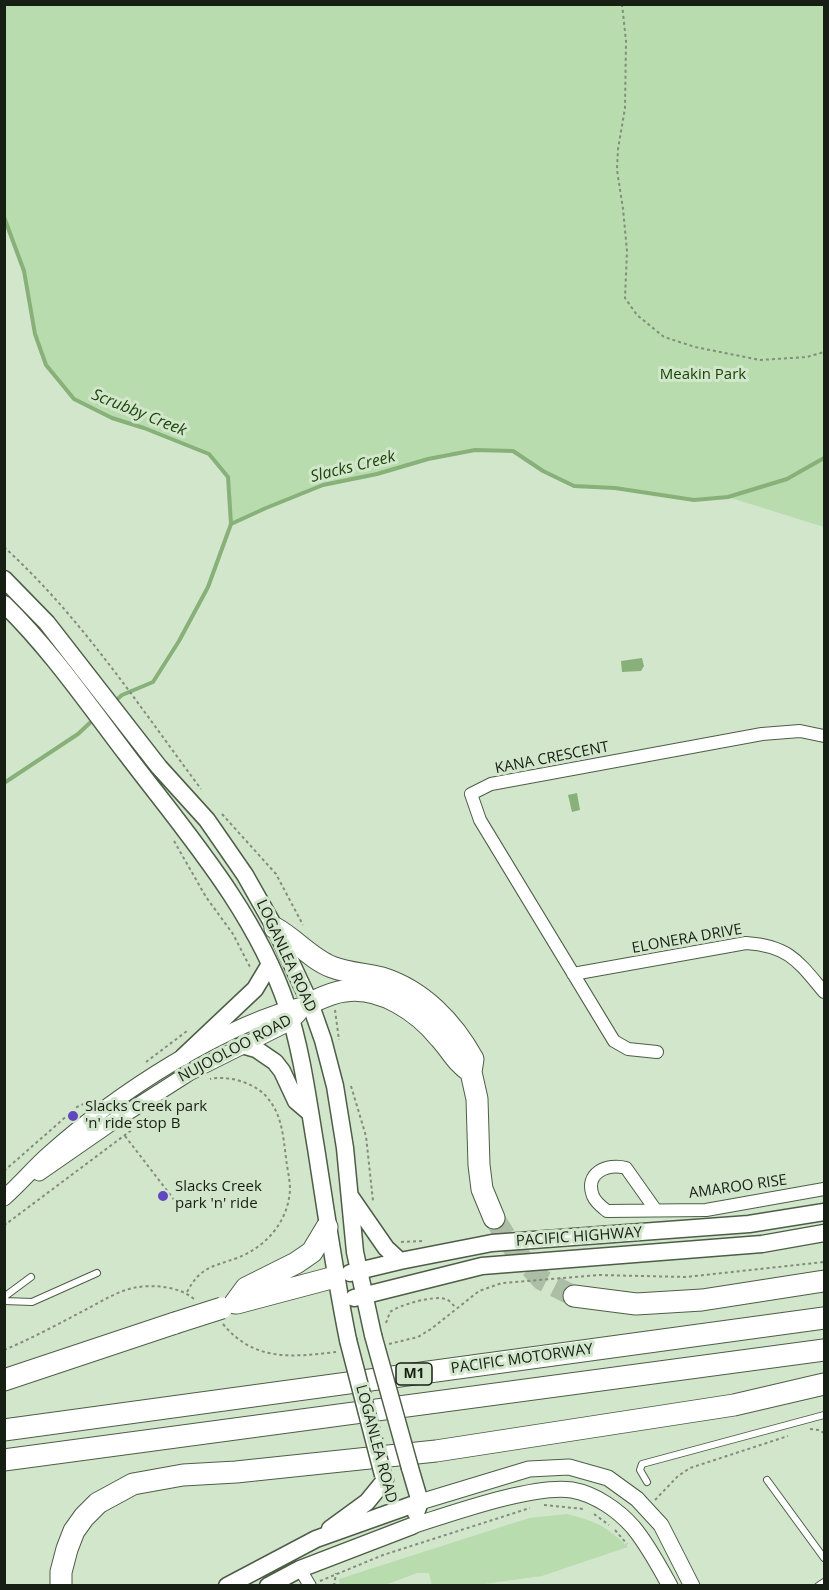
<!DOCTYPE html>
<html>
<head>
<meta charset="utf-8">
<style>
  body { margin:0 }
  #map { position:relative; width:829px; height:1590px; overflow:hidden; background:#d2e6cc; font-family:"Open Sans",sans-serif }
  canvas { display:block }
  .frame { position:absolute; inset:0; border:6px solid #171e14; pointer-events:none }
</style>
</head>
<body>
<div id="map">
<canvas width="829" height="1590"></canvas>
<div class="frame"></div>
</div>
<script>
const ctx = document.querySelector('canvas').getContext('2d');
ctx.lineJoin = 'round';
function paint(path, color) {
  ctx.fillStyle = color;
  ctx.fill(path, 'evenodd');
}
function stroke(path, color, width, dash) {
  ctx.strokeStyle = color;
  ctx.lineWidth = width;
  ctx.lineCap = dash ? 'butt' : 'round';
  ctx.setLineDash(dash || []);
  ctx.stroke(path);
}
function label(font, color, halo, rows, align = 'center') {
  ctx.font = font + ' "Open Sans",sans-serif';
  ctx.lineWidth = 6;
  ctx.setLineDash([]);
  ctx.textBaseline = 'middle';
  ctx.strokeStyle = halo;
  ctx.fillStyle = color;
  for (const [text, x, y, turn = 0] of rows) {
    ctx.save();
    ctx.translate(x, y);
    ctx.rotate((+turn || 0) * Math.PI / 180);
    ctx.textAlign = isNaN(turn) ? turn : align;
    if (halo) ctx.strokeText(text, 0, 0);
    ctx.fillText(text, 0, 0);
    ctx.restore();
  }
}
paint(new Path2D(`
  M 4,5 L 824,5 L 824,527 L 728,497 L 694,500 L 615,488 L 574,486 L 543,471 L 513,451 L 475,450 L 428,459 L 377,474 L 323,485 L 266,508 L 231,524 L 228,477 L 209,454 L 144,428 L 112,418 L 74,399 L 46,365 L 35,334 L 24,271 L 5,217 Z
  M 567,1514 C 597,1522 605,1525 628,1547 L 542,1576 L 477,1585 L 432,1585 L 429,1573 L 417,1573 L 385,1585 L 340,1585 L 339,1579 L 529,1518 Z`), '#b8dcad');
paint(new Path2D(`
  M 642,658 L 644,666 L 641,671 L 622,672 L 621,661 Z
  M 577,793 L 580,810 L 572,812 L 568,795 Z`), '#87b179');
stroke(new Path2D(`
  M 4,217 L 24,271 L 35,334 L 46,365 L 74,399 L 112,418 L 144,428 L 209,454 L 228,477 L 231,524 L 208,587 L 179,641 L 153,682 L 122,695 L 114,702
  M 231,524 L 266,508 L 323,485 L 377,474 L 428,459 L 475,450 L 513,451 L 543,471 L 574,486 L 615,488 L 694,500 L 728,497 L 787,479 L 824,458
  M 4,783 L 78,734 L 94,719`), '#87b179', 4);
stroke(new Path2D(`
  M 494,1218 L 515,1251 L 542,1280 L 574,1296`), '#adbea7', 21, [21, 10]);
const service = new Path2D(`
  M 4,1297 L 31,1277
  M 4,1301 L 32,1302 L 97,1273
  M 767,1480 L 824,1558
  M 647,1482 L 640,1470 L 642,1464 L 824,1415
  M 818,1586 L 824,1582`);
const minor = new Path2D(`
  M 573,974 L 746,943 C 789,946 798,961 824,992
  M 657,1052 L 628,1049 L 614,1041 L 480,820 L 471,794 L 491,784 L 762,734 L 800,731 L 824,736
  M 655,1209 L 626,1168 C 607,1163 584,1173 593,1196 C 596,1203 602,1207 607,1211 L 706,1210 L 824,1189
  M 300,1569 L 310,1586`);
const tertiary = new Path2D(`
  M 39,1173 L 114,1121 L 189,1073 L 291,1022 L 299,1014
  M 4,1198 C 20,1184 34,1167 50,1153 C 116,1094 223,1023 310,1003
  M 420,1502 L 529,1469 L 569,1467 L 608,1478 L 637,1499 L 661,1525 L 692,1586
  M 412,1526 C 450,1514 534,1484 572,1490 C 595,1494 618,1510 633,1527 C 648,1545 659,1566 670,1586`);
const secondary = new Path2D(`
  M 4,579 L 47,623 L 159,767 L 207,820 L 245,875 L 275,928 L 310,1003 L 323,1040 L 335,1086 L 345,1148 L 355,1252 L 373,1335
  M 4,604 C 51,650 88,704 127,755 C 187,834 255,911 287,1006 C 302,1051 308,1101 316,1148 C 326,1212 335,1276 348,1340
  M 242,1045 L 256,1049 L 275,1062 L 282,1071 L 296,1101 L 310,1113
  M 183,1057 L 255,989 L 270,964
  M 350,1196 L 386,1248 L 400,1261
  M 350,1273 L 400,1261 L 492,1243 L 749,1224 L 824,1212
  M 354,1298 L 482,1266 L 762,1244 L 824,1233
  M 410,1468 L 420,1502 L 416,1513
  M 330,1529 L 367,1502 L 385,1480
  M 227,1586 L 316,1539 L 420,1502
  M 268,1586 L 300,1569 L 412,1526`);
const motorway = new Path2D(`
  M 275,928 C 295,939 311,959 332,967 C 348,973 365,974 382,978 C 423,991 453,1023 473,1059 L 471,1072 L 477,1099 L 479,1165 L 482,1189 L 494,1218
  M 310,1003 C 321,998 333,992 345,991 C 381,986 418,1011 440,1038 C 451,1050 457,1063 471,1072
  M 574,1296 L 636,1304 L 702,1300 L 824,1281
  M 235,1303 L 246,1288 L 296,1263 L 312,1252 L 327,1227
  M 237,1303 L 335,1277
  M 4,1380 L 175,1323
  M 4,1430 L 824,1318
  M 4,1460 L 824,1350
  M 61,1586 L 61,1572 L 67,1549 L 74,1531 L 84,1517 L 98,1503 L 133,1484 L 183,1475 L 236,1472 L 436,1451 L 734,1405 L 824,1384`);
stroke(service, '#4d5e47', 8);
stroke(minor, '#4d5e47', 14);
stroke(tertiary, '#4d5e47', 17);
stroke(secondary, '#4d5e47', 19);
stroke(motorway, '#4d5e47', 23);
stroke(new Path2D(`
  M 622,4 L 626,41 L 625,108 L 618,149 L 617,170 L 623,209 L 627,251 L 625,298 L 637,315 L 664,337 L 695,347 L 760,360 L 807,357 L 824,352
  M 4,547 C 81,617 139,706 201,789
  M 222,814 L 276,874 L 303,925
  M 174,841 L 206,897 L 233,934 L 250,967
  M 335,1010 L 339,1040
  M 146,1062 L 187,1031
  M 351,1086 L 366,1136 L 373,1201
  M 125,1136 L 182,1210
  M 4,1171 L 77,1107 L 92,1100
  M 4,1222 L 6,1224 L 149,1117
  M 401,1242 L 422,1241
  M 187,1292 C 200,1267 212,1267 237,1258 C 266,1247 288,1222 290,1190 C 290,1179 287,1168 286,1158 C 283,1135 282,1113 265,1095 C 252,1082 227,1075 210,1079
  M 386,1323 L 390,1312 C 399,1305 434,1295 445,1299 C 450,1300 453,1305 456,1308
  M 223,1324 C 254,1362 293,1357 336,1352
  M 389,1344 L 418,1337 L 431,1329 L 479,1291 L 502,1283 L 598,1275 L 686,1277 L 824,1262
  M 4,1350 C 33,1338 60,1323 87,1309 C 102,1301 116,1292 133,1288 C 152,1284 179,1286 194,1299
  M 810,1429 L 819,1430 L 824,1433
  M 655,1500 L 678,1476 L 690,1468 L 788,1436
  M 544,1505 L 584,1509
  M 594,1514 L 609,1525
  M 615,1530 L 627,1544
  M 320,1581 L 383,1555 L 530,1508
  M 334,1586 L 336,1573`), '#808f7c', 2, [3, 3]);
stroke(service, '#fff', 6);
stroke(minor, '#fff', 12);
stroke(tertiary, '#fff', 15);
stroke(secondary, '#fff', 16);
stroke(motorway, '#fff', 21);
const secondaryBridge = new Path2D(`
  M 373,1335 L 410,1468
  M 348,1340 L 383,1475`);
const motorwayBridge = new Path2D(`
  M 175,1323 L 222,1308`);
stroke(secondaryBridge, '#4d5e47', 19, []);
stroke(motorwayBridge, '#4d5e47', 23, []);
stroke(secondaryBridge, '#fff', 16);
stroke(motorwayBridge, '#fff', 21);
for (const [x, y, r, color] of [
  [73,1116,6,"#6046bf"],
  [163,1196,6,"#6046bf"]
]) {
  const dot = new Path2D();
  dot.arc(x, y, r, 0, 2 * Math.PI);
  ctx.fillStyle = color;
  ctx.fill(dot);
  stroke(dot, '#d2e6cc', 2);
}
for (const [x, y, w] of [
  [414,1374,36]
]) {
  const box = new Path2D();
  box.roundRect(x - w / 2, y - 11, w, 22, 4.5);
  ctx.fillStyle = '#d2e6cc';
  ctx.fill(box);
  stroke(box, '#171e14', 1.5);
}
label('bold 14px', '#171e14', null, [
  ["M1",414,1374]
]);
label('15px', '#1b4308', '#d2e6cc', [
  ["Meakin Park",703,375]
]);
label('15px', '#171e14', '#d2e6cc', [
  ["KANA CRESCENT",552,758,-11],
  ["ELONERA DRIVE",687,939,-10],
  ["LOGANLEA ROAD",286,956,65],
  ["NUJOOLOO ROAD",235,1049,-28],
  ["AMAROO RISE",738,1187,-8],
  ["PACIFIC HIGHWAY",579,1237,-4],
  ["PACIFIC MOTORWAY",522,1359,-8],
  ["LOGANLEA ROAD",376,1444,75]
]);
label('15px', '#171e14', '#d2e6cc', [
  ["Slacks Creek park",85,1107],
  ["'n' ride stop B",85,1124],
  ["Slacks Creek",175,1187],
  ["park 'n' ride",175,1204]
], 'left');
label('italic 16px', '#1e460c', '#d2e6cc', [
  ["Scrubby Creek",139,413,22],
  ["Slacks Creek",353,467,-14]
]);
</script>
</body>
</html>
